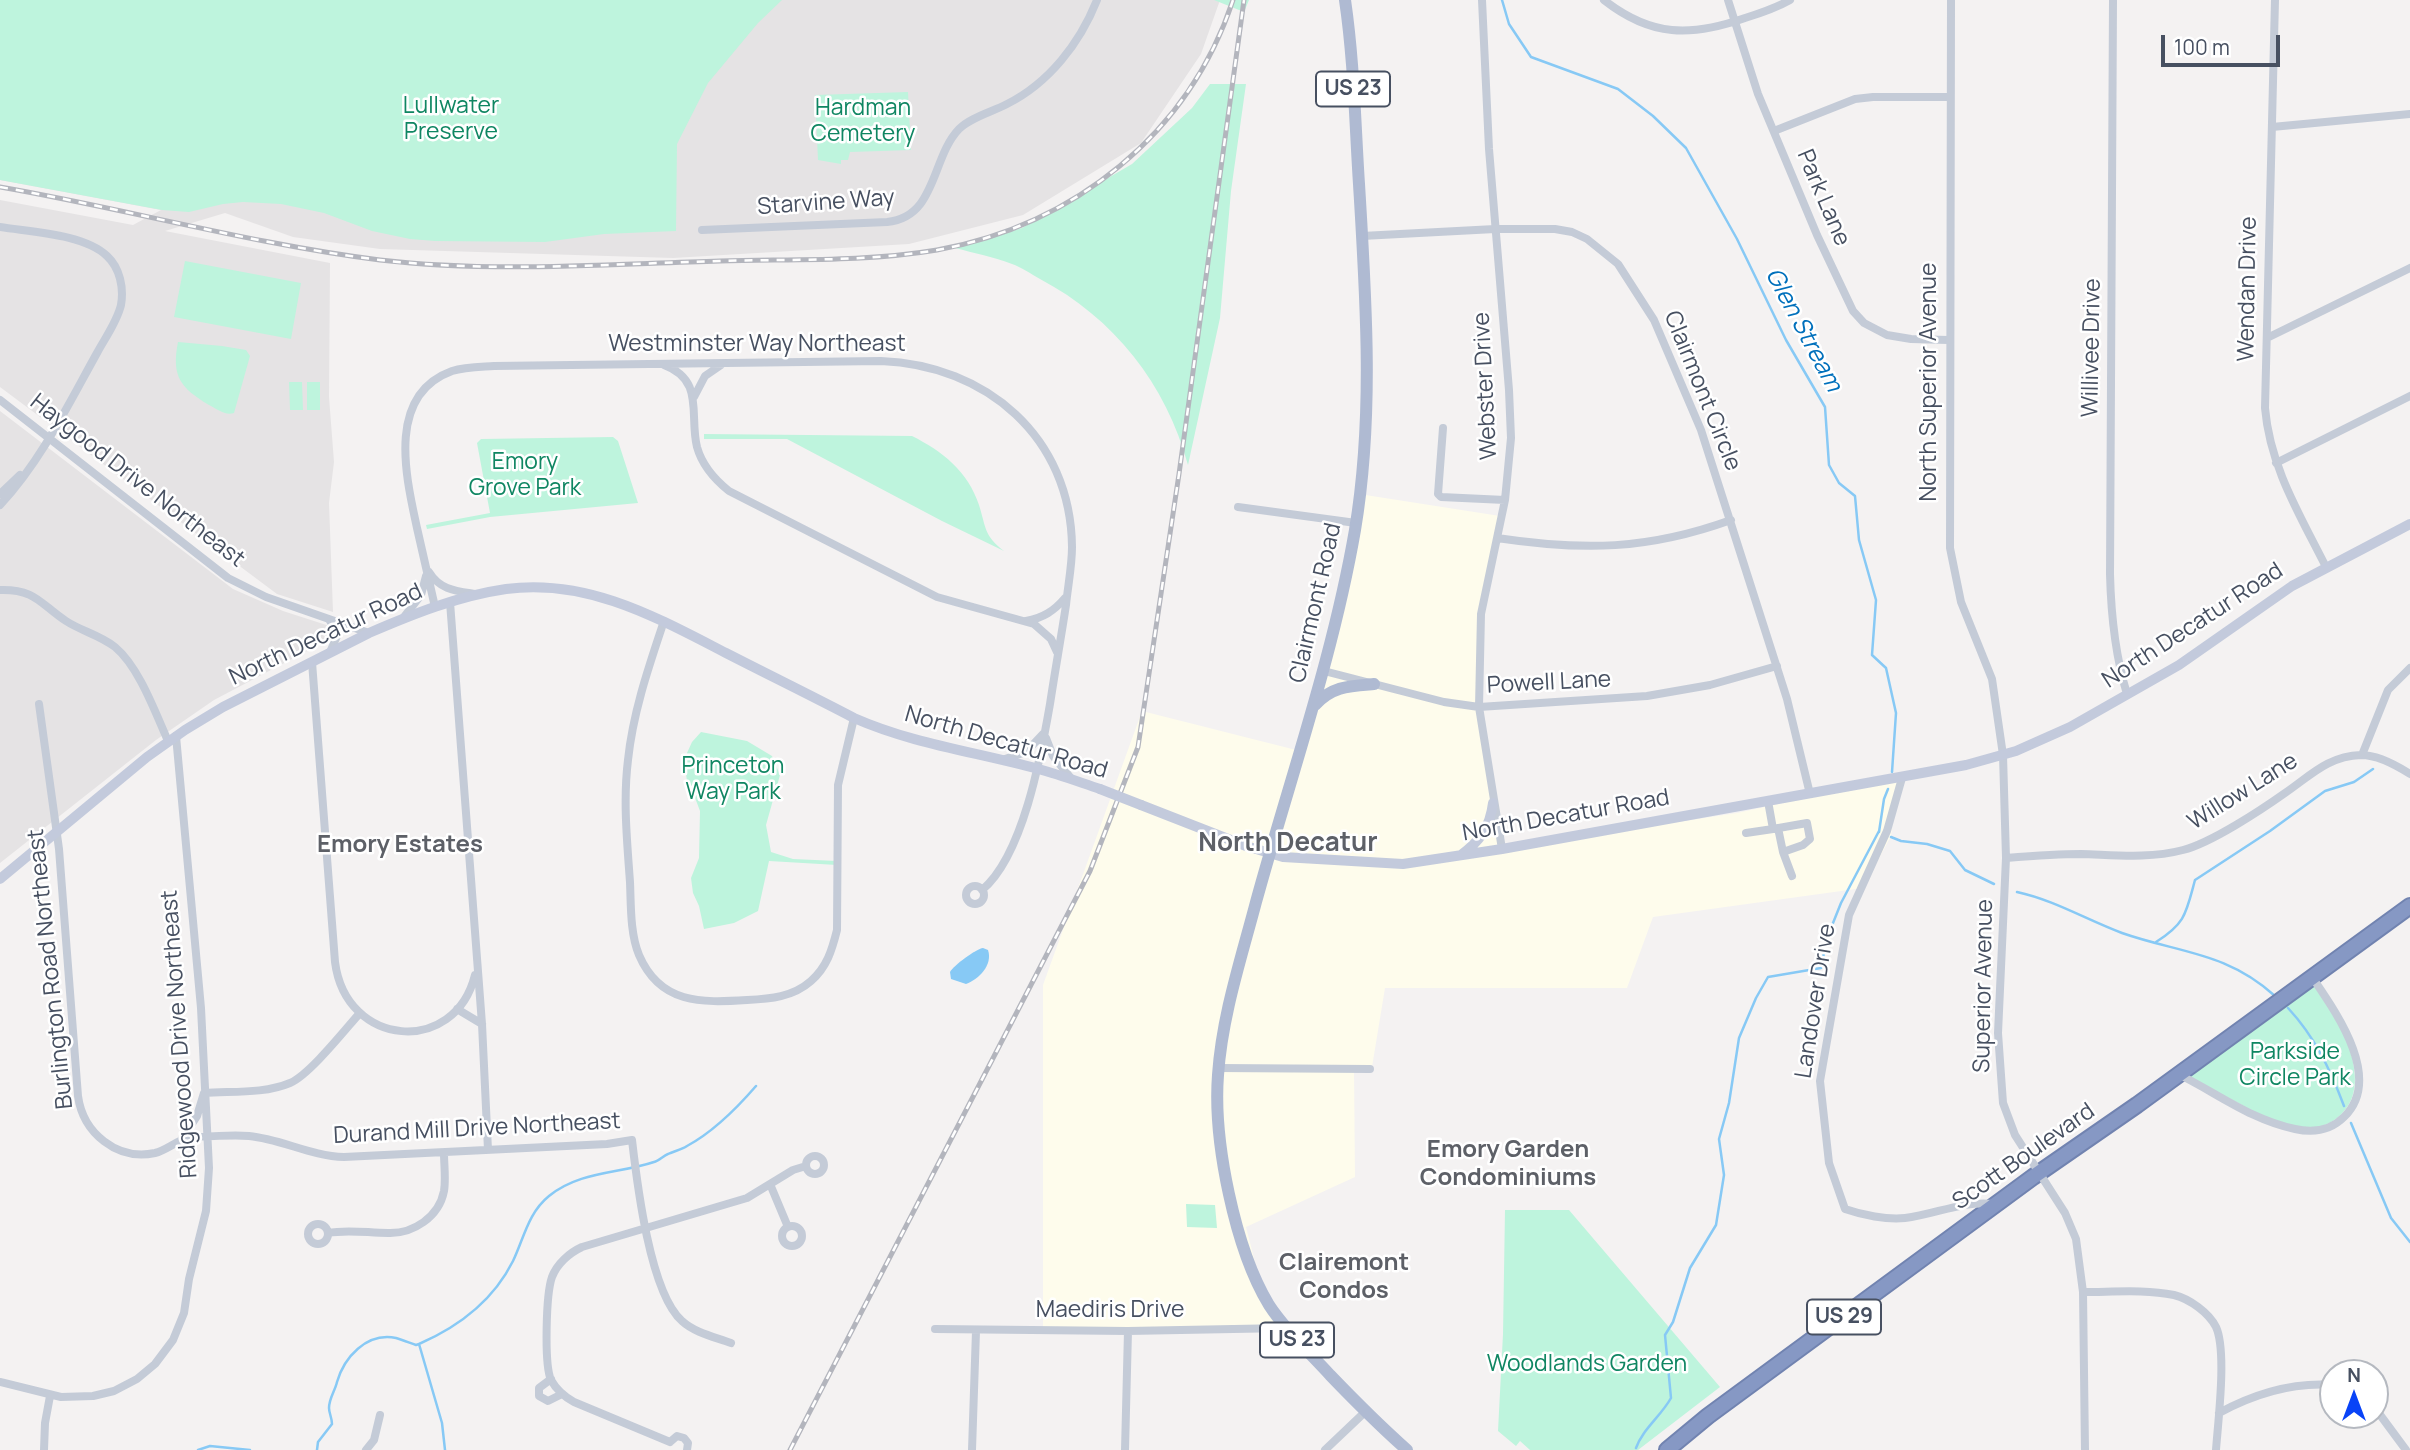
<!DOCTYPE html>
<html>
<head>
<meta charset="utf-8">
<style>
  body { margin:0 }
  #map { position:relative; width:2410px; height:1450px; overflow:hidden; background:#f4f2f2; font-family:Manrope,sans-serif }
  canvas { display:block }
  .north { position:absolute; left:2319px; top:1359px; width:70px; height:70px; box-sizing:border-box; background:#fff; border:2px solid #b5b9c0; border-radius:50%; rotate:0deg; font-size:19px; font-weight:700; line-height:28px; text-align:center; color:#475061 }
  .north::after { content:''; display:block; margin:auto; width:24px; height:32px; background:#0943f7; clip-path:polygon(50% 0,100% 100%,50% 72%,0 100%) }
  .scale { position:absolute; left:2161px; top:35px; width:119px; height:32px; box-sizing:border-box; border:4px solid #475061; border-top:0; padding-left:9px; font-size:21px; line-height:24px; white-space:nowrap; color:#475061; -webkit-text-stroke:5px #fff; paint-order:stroke }
</style>
</head>
<body>
<div id="map">
<canvas width="2410" height="1450"></canvas>
<div class="north">N</div>
<div class="scale">100 m</div>
</div>
<script>
const ctx = document.querySelector('canvas').getContext('2d');
ctx.lineJoin = 'round';
function paint(path, color) {
  ctx.fillStyle = color;
  ctx.fill(path, 'evenodd');
}
function stroke(path, color, width, dash) {
  ctx.strokeStyle = color;
  ctx.lineWidth = width;
  ctx.lineCap = dash ? 'butt' : 'round';
  ctx.setLineDash(dash || []);
  ctx.stroke(path);
}
function label(font, color, halo, rows, align = 'center') {
  ctx.font = font + ' Manrope,sans-serif';
  ctx.lineWidth = 5;
  ctx.setLineDash([]);
  ctx.textBaseline = 'middle';
  ctx.strokeStyle = halo;
  ctx.fillStyle = color;
  for (const [text, x, y, turn = 0] of rows) {
    ctx.save();
    ctx.translate(x, y);
    ctx.rotate((+turn || 0) * Math.PI / 180);
    ctx.textAlign = isNaN(turn) ? turn : align;
    if (halo) ctx.strokeText(text, 0, 0);
    ctx.fillText(text, 0, 0);
    ctx.restore();
  }
}
paint(new Path2D(`
  M 1359,494 L 1500,516 L 1485,601 L 1478,707 L 1501,849 L 1737,813 L 1898,778 L 1891,836 L 1863,888 L 1653,917 L 1627,988 L 1385,988 L 1372,1067 L 1354,1071 L 1355,1177 L 1246,1227 L 1259,1278 L 1286,1328 L 1137,1334 L 1043,1334 L 1043,985 L 1142,711 L 1304,752 Z`), '#fefcec');
paint(new Path2D(`
  M 0,0 L 1220,0 L 1201,54 L 1141,143 L 1023,215 L 909,244 L 673,258 L 380,249 L 293,237 L 225,213 L 165,231 L 330,263 L 329,397 L 334,462 L 329,503 L 333,612 L 277,594 L 0,387 L 0,200 L 133,225 L 161,210 L 0,180 Z
  M 0,411 L 233,589 L 283,611 L 345,631 L 214,700 L 156,740 L 0,863 Z`), '#e5e3e4');
paint(new Path2D(`
  M 0,0 L 782,0 L 758,23 L 708,83 L 677,144 L 676,231 L 604,234 L 545,242 L 435,241 L 410,239 L 372,231 L 324,213 L 281,204 L 243,202 L 223,204 L 189,212 L 162,210 L 0,180 Z
  M 1214,0 L 1249,0 L 1244,12 Z
  M 1210,84 L 1246,84 L 1231,191 L 1220,318 L 1188,465 C 1166,384 1114,318 1040,279 C 1031,274 1021,267 1012,264 C 994,257 974,253 955,248 L 1022,228 L 1132,164 L 1192,108 Z
  M 908,92 L 911,150 L 850,152 L 848,160 L 841,160 L 841,164 L 818,160 L 815,95 Z
  M 185,261 L 301,283 L 291,339 L 174,317 Z
  M 178,342 L 222,346 L 246,350 L 250,356 L 234,413 C 225,416 217,409 209,405 C 181,388 171,377 178,342 Z
  M 289,382 L 302,382 L 303,410 L 290,410 Z
  M 307,382 L 320,382 L 320,410 L 307,410 Z
  M 704,434 L 912,436 C 942,451 968,471 979,505 C 986,527 984,536 1004,551 L 942,521 L 787,439 L 704,439 Z
  M 613,437 L 618,441 L 638,503 L 490,517 L 427,529 L 426,525 L 490,513 L 477,443 L 481,439 Z
  M 701,732 L 747,741 L 772,756 L 780,775 L 766,825 L 771,852 L 793,859 L 837,861 L 837,865 L 769,861 L 758,911 L 734,923 L 704,929 L 699,906 L 693,893 L 691,878 L 699,858 L 700,811 L 694,795 L 688,788 L 686,774 L 687,753 L 692,742 Z
  M 2319,982 C 2337,1018 2379,1086 2337,1118 C 2317,1134 2293,1127 2270,1120 C 2260,1117 2251,1110 2242,1105 C 2223,1095 2204,1085 2185,1074 Z
  M 1186,1204 L 1215,1205 L 1217,1228 L 1187,1227 Z
  M 1505,1210 L 1569,1210 L 1720,1387 L 1638,1450 L 1530,1450 L 1520,1441 L 1516,1446 L 1498,1431 L 1503,1334 Z`), '#bef4dd');
paint(new Path2D(`
  M 983,948 L 988,950 C 993,965 979,979 966,984 L 951,979 L 950,972 C 954,965 976,949 983,948 Z`), '#87c9f5');
stroke(new Path2D(`
  M 1502,0 L 1509,24 L 1531,57 L 1618,89 L 1653,116 L 1686,148 L 1737,239 L 1786,340 L 1825,407 L 1829,465 L 1839,483 L 1855,496 L 1859,540 L 1876,600 L 1872,655 L 1886,668 L 1896,713 L 1892,772
  M 1879,832 L 1884,799 L 1888,789
  M 1891,837 L 1901,841 L 1927,844 L 1950,851 L 1965,870 L 1994,884
  M 2017,892 C 2054,900 2087,920 2122,933 C 2179,953 2227,952 2275,996
  M 2156,942 C 2186,923 2186,913 2195,880 L 2270,831 L 2325,791 L 2354,782 L 2373,769
  M 2288,1008 C 2315,1037 2330,1069 2344,1106
  M 2351,1123 L 2391,1218 L 2410,1242
  M 419,1344 C 458,1327 493,1301 513,1261 C 524,1238 528,1213 549,1196 C 580,1171 618,1174 654,1162 C 659,1161 663,1156 668,1154 C 674,1151 681,1150 687,1146 C 713,1132 737,1108 756,1086
  M 419,1344 L 442,1423 L 445,1450
  M 1636,1448 C 1642,1430 1661,1416 1671,1398 L 1665,1335 L 1673,1322 L 1690,1268 L 1716,1225 L 1724,1175 L 1719,1139 L 1729,1103 L 1739,1038 L 1756,998 L 1768,977 L 1821,968 L 1827,938 L 1841,903 L 1879,831
  M 198,1450 L 210,1446 L 250,1450
  M 317,1450 L 318,1442 L 332,1424 C 332,1418 329,1413 329,1408 C 329,1398 335,1391 337,1382 C 344,1358 366,1332 396,1338 C 403,1340 410,1343 416,1345 L 419,1344`), '#87c9f5', 2.5);
const highway = new Path2D(`
  M 1667,1450 L 1708,1416 L 2033,1177 L 2137,1105 L 2410,906`);
stroke(highway, '#7183b0', 18);
stroke(new Path2D(`
  M 1482,0 L 1489,149 L 1509,390 L 1511,438 L 1505,500 L 1481,614 L 1479,707 L 1502,849
  M 1604,0 C 1651,37 1691,37 1745,18 C 1761,13 1776,8 1790,0
  M 1728,0 L 1758,94 L 1817,235 L 1853,311 L 1864,323 L 1887,335 L 1911,339 L 1948,340
  M 1951,0 L 1950,548 L 1961,602 L 1992,679 L 2003,755 L 2006,858 L 1998,1033 L 2003,1103 L 2015,1135 L 2065,1213 L 2076,1239 L 2083,1292 L 2085,1450
  M 2113,0 L 2110,574 C 2111,615 2115,655 2127,694
  M 2275,0 L 2265,408 C 2270,467 2300,515 2326,567
  M 2272,127 L 2410,114
  M 1774,131 L 1855,99 L 1873,97 L 1950,97
  M 0,227 C 31,232 84,234 107,256 C 120,268 124,288 121,305 C 117,322 105,338 97,353 C 68,405 41,461 0,505
  M 702,230 L 887,222 C 937,217 931,158 959,129 C 971,117 992,112 1007,104 C 1049,83 1080,43 1097,0
  M 1362,236 L 1495,229 L 1555,229 L 1572,232 L 1587,239 L 1618,264 L 1654,320 L 1701,430 L 1787,699 L 1810,794
  M 2267,338 L 2410,268
  M 664,365 C 705,380 689,415 697,447 C 702,465 714,479 729,491 L 937,597 L 1034,624 L 1051,639 L 1057,652
  M 694,397 L 705,376 L 721,365
  M 0,400 L 228,578 L 266,597 L 369,633
  M 1443,428 L 1438,494 L 1441,497 L 1505,500
  M 2276,463 L 2410,396
  M 0,494 L 20,475
  M 1238,507 L 1356,523
  M 1497,538 C 1583,551 1648,550 1731,520
  M 429,572 C 440,590 456,591 475,594
  M 0,590 C 36,589 40,604 66,621 C 81,631 100,635 115,647 C 139,667 155,712 168,741
  M 450,602 L 482,1024 L 488,1150
  M 435,607 C 429,581 423,554 417,528 C 406,477 386,395 452,371 C 465,367 480,367 494,366 L 881,361 C 986,365 1071,437 1072,547 C 1072,566 1068,585 1066,605 C 1061,638 1055,671 1050,704 C 1041,756 1023,856 982,890
  M 404,617 L 421,595 L 426,576
  M 330,621 L 338,634 L 330,652
  M 664,621 C 649,666 633,712 628,760 C 623,800 627,841 630,882 C 631,905 630,933 639,955 C 660,1004 701,1003 747,1000 C 770,999 793,997 811,981 C 827,967 832,950 837,930 L 838,785 L 854,718
  M 1026,621 C 1043,618 1054,611 1065,598
  M 312,662 L 335,962 C 346,1048 455,1056 475,975
  M 1324,671 L 1444,702 L 1479,707 L 1647,696 L 1710,685 L 1777,666
  M 39,704 L 59,849 L 78,1096 C 83,1133 117,1161 155,1153 C 167,1150 177,1140 189,1138 C 201,1136 237,1135 249,1136 C 281,1139 311,1156 344,1157 L 607,1144 L 632,1140 C 637,1183 650,1293 682,1321 C 695,1333 715,1337 731,1343
  M 1046,738 L 1053,756 L 1070,777
  M 2362,755 L 2388,690 L 2410,668
  M 1002,760 L 1026,752 L 1043,734
  M 1902,778 L 1887,831 L 1849,915 L 1820,1081 L 1829,1163 L 1845,1209 C 1862,1215 1887,1220 1905,1218 C 1937,1214 1960,1201 1993,1204
  M 1768,801 L 1773,829 L 1807,823 L 1810,839 L 1803,845 L 1783,852 L 1792,876
  M 1778,828 L 1783,852
  M 1746,833 L 1773,829
  M 2006,858 C 2031,856 2056,854 2081,854 C 2115,855 2149,859 2183,850 C 2211,843 2261,810 2285,793 C 2310,776 2328,756 2361,755 C 2378,755 2396,765 2410,774
  M966 895a9 9 0 1 1 18 0a9 9 0 1 1-18 0Z
  M 457,1009 L 482,1024
  M 1218,1068 L 1370,1069
  M 2178,1074 C 2217,1093 2251,1120 2295,1129 C 2313,1133 2330,1131 2344,1117 C 2384,1078 2335,1011 2312,977
  M 182,1139 L 197,1116 L 204,1093 C 232,1091 264,1094 290,1083 C 309,1075 344,1031 359,1014
  M806 1165a9 9 0 1 1 18 0a9 9 0 1 1-18 0Z
  M 770,1184 L 788,1227
  M308 1234a10 10 0 1 1 20 0a10 10 0 1 1-20 0Z
  M782 1236a10 10 0 1 1 20 0a10 10 0 1 1-20 0Z
  M 328,1233 C 348,1229 368,1233 388,1233 C 413,1234 439,1217 444,1191 C 446,1179 444,1165 444,1153
  M 2083,1292 C 2113,1292 2145,1289 2174,1295 C 2190,1299 2209,1313 2216,1327 C 2227,1351 2218,1422 2216,1450
  M 935,1329 L 1128,1331 L 1286,1328
  M 551,1379 L 539,1388 L 539,1396 L 548,1401 L 562,1394
  M 0,1382 L 61,1397 L 93,1396 L 114,1391 L 137,1379 L 155,1364 L 173,1340 L 184,1313 L 189,1279 L 206,1211 L 209,1168 L 201,1008 L 176,736
  M 2375,1408 L 2406,1450
  M 2219,1413 C 2254,1394 2292,1382 2333,1385
  M 670,1442 L 574,1402 C 565,1397 556,1389 551,1380 C 544,1364 546,1294 552,1277 C 557,1264 569,1253 582,1247 L 747,1198 L 793,1170 L 806,1166
  M 670,1442 L 677,1436 L 684,1438 L 688,1443 L 687,1450
  M 44,1450 L 45,1423 L 50,1396
  M 366,1450 L 374,1440 L 380,1415
  M 972,1450 L 976,1331
  M 1125,1450 L 1128,1331
  M 1325,1450 L 1365,1412`), '#c4cbd7', 8);
stroke(new Path2D(`
  M 1141,805 L 1246,846 L 1283,857 L 1403,864 L 1502,849 L 1966,765 L 2016,751 L 2070,727 L 2179,665 L 2292,586 L 2410,524
  M 1461,855 C 1480,841 1490,827 1493,803
  M 0,879 L 147,757 L 185,730 L 223,707 L 369,633 C 413,614 458,596 506,589 C 587,578 656,617 726,653 C 769,675 812,696 854,718 C 913,744 976,752 1038,769 C 1058,774 1079,782 1100,789`), '#c3cadc', 10);
stroke(new Path2D(`
  M 1345,0 C 1354,61 1355,123 1359,184 C 1366,300 1374,416 1355,530 C 1333,657 1290,778 1256,902 C 1241,959 1222,1016 1218,1075 C 1213,1141 1235,1249 1269,1305 C 1286,1331 1309,1352 1330,1375 C 1355,1401 1380,1426 1407,1450
  M 1315,705 C 1332,686 1350,686 1374,684`), '#afbad2', 12);
stroke(highway, '#8698c4', 14);
const rail = new Path2D(`
  M 0,187 C 127,209 252,244 380,260 C 492,273 607,264 720,261 C 791,259 866,262 937,250 C 1074,225 1189,134 1233,0
  M 790,1450 L 1090,871 L 1138,747 L 1179,474 L 1244,0`);
stroke(rail, '#b3b5bd', 5);
stroke(rail, '#fff', 2.5, [8]);
stroke(new Path2D(`
  M 1100,789 L 1141,805`), '#c3cadc', 10);
for (const [x, y, w] of [
  [1353,89,74],
  [1844,1317,74],
  [1297,1340,74]
]) {
  const box = new Path2D();
  box.roundRect(x - w / 2, y - 17.5, w, 35, 5);
  ctx.fillStyle = '#fff';
  ctx.fill(box);
  stroke(box, '#475061', 2);
}
label('bold 21px', '#475061', null, [
  ["US 23",1353,89],
  ["US 29",1844,1317],
  ["US 23",1297,1340]
]);
label('23px', '#0f8662', '#fff', [
  ["Lullwater",451,107],
  ["Preserve",451,133],
  ["Hardman",863,109],
  ["Cemetery",863,135],
  ["Emory",525,463],
  ["Grove Park",525,489],
  ["Princeton",733,767],
  ["Way Park",733,793],
  ["Parkside",2295,1053],
  ["Circle Park",2295,1079],
  ["Woodlands Garden",1587,1365]
]);
label('23px', '#475061', '#fff', [
  ["Park Lane",1823,198,67],
  ["Starvine Way",826,203,-4],
  ["Wendan Drive",2248,289,-89],
  ["Westminster Way Northeast",757,345],
  ["Willivee Drive",2092,348,-89],
  ["North Superior Avenue",1930,382,-90],
  ["Webster Drive",1486,386,-93],
  ["Clairmont Circle",1702,391,68],
  ["Haygood Drive Northeast",137,481,38],
  ["Clairmont Road",1316,603,-77],
  ["North Decatur Road",2193,626,-33],
  ["North Decatur Road",326,635,-25],
  ["Powell Lane",1549,683,-3],
  ["North Decatur Road",1006,743,16],
  ["Willow Lane",2243,792,-32],
  ["North Decatur Road",1566,816,-10],
  ["Burlington Road Northeast",51,969,-96],
  ["Superior Avenue",1984,986,-89],
  ["Landover Drive",1816,1001,-81],
  ["Ridgewood Drive Northeast",180,1034,-94],
  ["Durand Mill Drive Northeast",477,1129,-3],
  ["Scott Boulevard",2024,1157,-35],
  ["Maediris Drive",1110,1311]
]);
label('italic 24px', '#0070bc', '#fff', [
  ["Glen Stream",1803,330,62]
]);
label('bold 24px', '#5d6067', '#fff', [
  ["Emory Estates",400,845],
  ["Emory Garden",1508,1150],
  ["Condominiums",1508,1178],
  ["Clairemont",1344,1263],
  ["Condos",1344,1291]
]);
label('bold 26px', '#5d6067', '#fff', [
  ["North Decatur",1288,844]
]);
</script>
</body>
</html>
